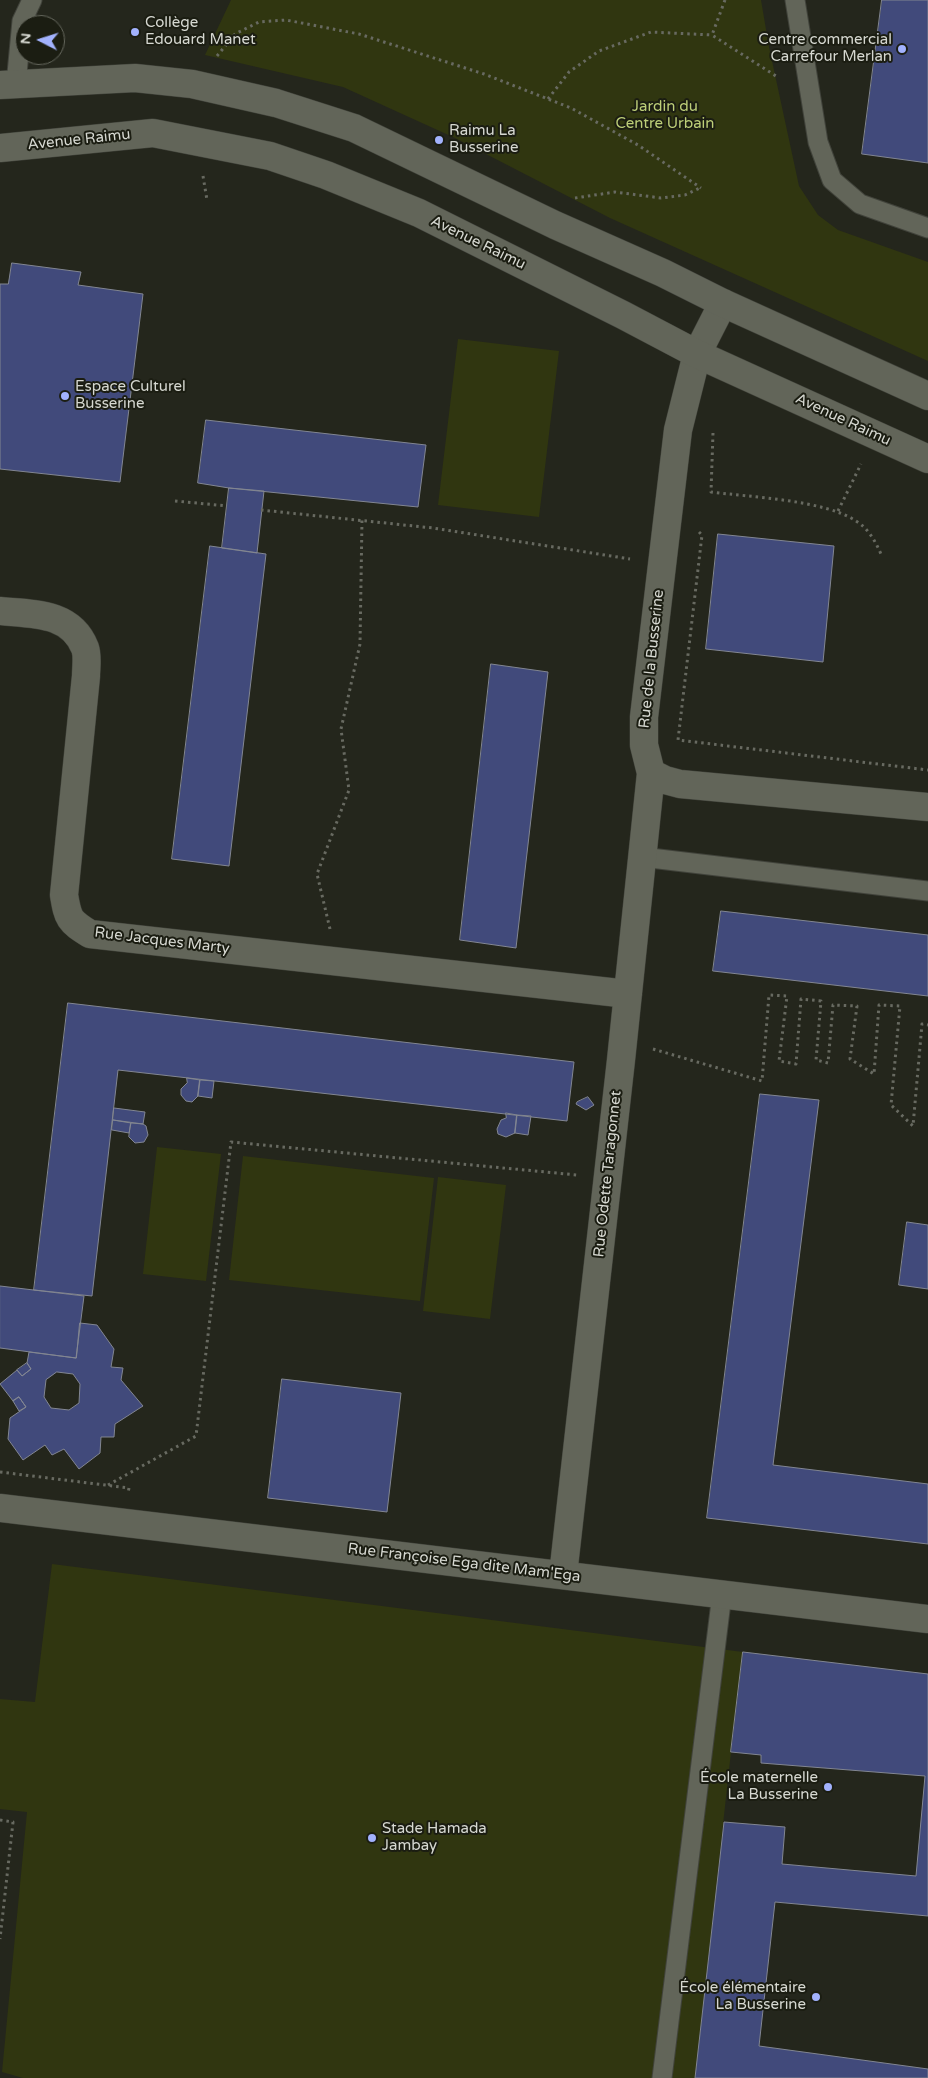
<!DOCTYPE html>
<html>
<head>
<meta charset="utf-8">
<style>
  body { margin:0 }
  #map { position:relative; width:928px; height:2078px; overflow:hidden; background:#24261c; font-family:"Varela Round",sans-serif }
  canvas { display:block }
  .north { position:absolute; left:15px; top:15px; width:50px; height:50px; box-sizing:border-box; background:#1b1d12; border:1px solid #66685e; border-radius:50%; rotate:275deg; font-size:14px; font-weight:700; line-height:20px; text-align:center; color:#d6d8d1 }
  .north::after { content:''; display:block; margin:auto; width:18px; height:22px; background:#a2b2fd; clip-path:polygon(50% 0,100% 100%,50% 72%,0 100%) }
</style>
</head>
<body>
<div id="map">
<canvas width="928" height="2078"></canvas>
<div class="north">N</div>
</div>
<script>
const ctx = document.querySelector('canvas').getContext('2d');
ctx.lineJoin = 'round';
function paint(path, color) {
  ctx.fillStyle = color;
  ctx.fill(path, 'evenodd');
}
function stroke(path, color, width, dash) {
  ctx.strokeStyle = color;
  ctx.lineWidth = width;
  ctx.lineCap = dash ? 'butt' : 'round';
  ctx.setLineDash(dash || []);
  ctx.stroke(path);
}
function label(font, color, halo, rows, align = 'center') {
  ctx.font = font + ' "Varela Round",sans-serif';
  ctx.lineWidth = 4;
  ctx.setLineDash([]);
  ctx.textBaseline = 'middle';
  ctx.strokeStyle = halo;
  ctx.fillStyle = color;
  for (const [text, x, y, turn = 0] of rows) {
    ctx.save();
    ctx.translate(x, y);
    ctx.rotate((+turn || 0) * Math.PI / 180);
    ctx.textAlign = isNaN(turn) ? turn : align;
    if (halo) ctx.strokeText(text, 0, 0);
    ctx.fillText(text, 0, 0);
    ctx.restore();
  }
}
paint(new Path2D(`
  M 231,0 L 761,0 L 769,47 L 799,186 L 818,215 L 838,230 L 928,262 L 928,361 L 610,218 L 455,138 L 343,87 L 205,55 Z
  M 458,339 L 559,351 L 539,517 L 438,505 Z
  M 157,1147 L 221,1154 L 206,1281 L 143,1274 Z
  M 243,1156 L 434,1178 L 420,1301 L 229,1280 Z
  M 438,1177 L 506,1185 L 490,1319 L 423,1311 Z
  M 52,1564 L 743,1652 L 731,1752 L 695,2078 L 23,2078 L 2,2072 L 27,1812 L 0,1809 L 0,1699 L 35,1702 Z`), '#303610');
const building = new Path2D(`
  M 882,0 L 928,0 L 928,163 L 862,154 Z
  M 12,263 L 81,272 L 78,285 L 143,294 L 120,482 L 0,469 L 0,284 L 8,284 Z
  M 206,420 L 426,445 L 418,507 L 229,488 L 198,483 Z
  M 229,488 L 264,491 L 257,553 L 222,548 Z
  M 718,534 L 834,546 L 823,662 L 706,649 Z
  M 210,546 L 266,554 L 229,866 L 172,859 Z
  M 491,664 L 548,672 L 516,948 L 460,940 Z
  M 721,911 L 928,935 L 928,996 L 713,971 Z
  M 68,1003 L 574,1062 L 567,1121 L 118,1070 L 92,1296 L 34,1290 Z
  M 187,1078 L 200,1080 L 198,1096 L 192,1102 L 186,1101 L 181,1095 L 181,1089 L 187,1083 Z
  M 200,1080 L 214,1081 L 212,1098 L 198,1096 Z
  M 760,1094 L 819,1100 L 773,1465 L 928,1484 L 928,1544 L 707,1518 Z
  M 588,1097 L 594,1105 L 586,1110 L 576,1104 L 577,1102 Z
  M 114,1108 L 145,1112 L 143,1124 L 113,1120 Z
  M 506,1113 L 517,1115 L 515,1133 L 506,1137 L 498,1134 L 497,1129 L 501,1120 L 506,1118 Z
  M 517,1115 L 531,1116 L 528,1135 L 515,1133 Z
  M 113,1120 L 131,1123 L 129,1133 L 112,1130 Z
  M 131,1123 L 143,1124 L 146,1126 L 148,1135 L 144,1142 L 135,1143 L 129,1137 Z
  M 907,1222 L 928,1225 L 928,1289 L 899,1285 Z
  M 0,1286 L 84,1296 L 76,1358 L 0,1348 Z
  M 80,1323 L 97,1325 L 114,1349 L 111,1367 L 123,1368 L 121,1380 L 143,1406 L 115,1424 L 114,1437 L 101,1437 L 100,1453 L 79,1469 L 64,1449 L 52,1455 L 45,1445 L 23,1460 L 8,1439 L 10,1418 L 26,1407 L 19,1397 L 13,1401 L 0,1384 L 17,1370 L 22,1376 L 31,1369 L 27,1363 L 29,1352 L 76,1358 ZM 57,1372 L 73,1374 L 80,1384 L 79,1403 L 69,1410 L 51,1408 L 44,1397 L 46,1380 Z
  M 27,1363 L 31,1369 L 22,1376 L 17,1370 Z
  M 282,1379 L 401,1393 L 387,1512 L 268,1498 Z
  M 19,1397 L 26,1407 L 19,1411 L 13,1401 Z
  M 743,1652 L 928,1674 L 928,1916 L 775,1902 L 759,2046 L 928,2069 L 928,2078 L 695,2078 L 724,1822 L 785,1827 L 782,1864 L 916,1876 L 925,1776 L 761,1763 L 761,1755 L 731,1752 Z`);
paint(building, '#414a7b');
stroke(building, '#828692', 1);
const service = new Path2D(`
  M 795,0 L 818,142 L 832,180 L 860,204 L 928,228
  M 16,84 L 22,21 L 32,0
  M 642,857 L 928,891
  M 662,2078 L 722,1594`);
const minor = new Path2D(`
  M 723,303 L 697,354 L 678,430 L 644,717 L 644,745 L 651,773 L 665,780 L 680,784 L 928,807
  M 0,611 C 33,614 71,612 85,648 C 88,656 86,668 86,676 L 64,895 C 68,919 69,921 90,934 L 628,994
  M 0,1508 L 928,1619
  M 563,1575 L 621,1060 L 651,773`);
const tertiary = new Path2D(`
  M 0,85 L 135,78 L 192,84 L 276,103 L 354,128 L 555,225 L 663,273 L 723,303 L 928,396
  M 0,148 L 153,133 L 270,156 L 326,175 L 419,213 L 623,315 L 697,354 L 928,459`);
stroke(service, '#41433b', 21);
stroke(minor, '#41433b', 29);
stroke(tertiary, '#41433b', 29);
stroke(new Path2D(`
  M 725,0 L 712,35 L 779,78
  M 217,56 L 235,34 L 259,22 L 286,20 L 359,34 L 484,74 L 571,108 L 638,145 L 701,188
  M 548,99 L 569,72 L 599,51 L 651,32 L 712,35
  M 203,176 L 207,200
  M 575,198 L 615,192 L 661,198 L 685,195 L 700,188
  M 713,433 L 711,492 C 750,497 825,500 856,521 C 869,529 875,541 881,554
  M 175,501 L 227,506
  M 261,510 L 433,528 L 630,559
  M 838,511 L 861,464
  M 699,532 L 702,535 L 678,740 L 928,770
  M 330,929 L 317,874 L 349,790 L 341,729 L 360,644 L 362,520
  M 653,1049 L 762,1081 L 769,995 L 787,996 L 779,1061 L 796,1064 L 801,999 L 821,1001 L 816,1060 L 828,1063 L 833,1005 L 857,1006 L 850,1059 L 874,1074 L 879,1005 L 900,1006 L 891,1105 L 913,1126 L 922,1024 L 928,1025
  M 0,1472 L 129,1488 L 128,1493
  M 108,1485 L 196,1436 L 231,1142 L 577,1175
  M 0,1820 L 13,1822 L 0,1939`), '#686a61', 3, [2.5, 4]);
stroke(service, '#626559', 19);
stroke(minor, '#626559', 28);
stroke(tertiary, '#626559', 28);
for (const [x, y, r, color] of [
  [135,32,5,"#a2b2fd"],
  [902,49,5,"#a2b2fd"],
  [439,140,5,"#a2b2fd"],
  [65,396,5,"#a2b2fd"],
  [828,1787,5,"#a2b2fd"],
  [372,1838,5,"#a2b2fd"],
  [816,1997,5,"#a2b2fd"]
]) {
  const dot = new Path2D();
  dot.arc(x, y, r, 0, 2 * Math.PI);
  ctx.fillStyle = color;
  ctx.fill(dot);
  stroke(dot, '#1b1d12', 2);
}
label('15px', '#d6d8d1', '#1b1d12', [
  ["Collège",145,23],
  ["Edouard Manet",145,40],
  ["Centre commercial",892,40,"right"],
  ["Carrefour Merlan",892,57,"right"],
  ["Raimu La",449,131],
  ["Busserine",449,148],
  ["Espace Culturel",75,387],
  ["Busserine",75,404],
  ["École maternelle",818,1778,"right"],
  ["La Busserine",818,1795,"right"],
  ["Stade Hamada",382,1829],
  ["Jambay",382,1846],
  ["École élémentaire",806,1988,"right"],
  ["La Busserine",806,2005,"right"]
], 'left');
label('15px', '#bdce78', '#1b1d12', [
  ["Jardin du",665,107],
  ["Centre Urbain",665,124]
]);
label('15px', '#d6d8d1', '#1b1d12', [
  ["Avenue Raimu",79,140,-6],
  ["Avenue Raimu",478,243,26],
  ["Avenue Raimu",843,420,25],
  ["Rue de la Busserine",652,659,-84],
  ["Rue Jacques Marty",162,941,7],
  ["Rue Odette Taragonnet",608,1174,-84],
  ["Rue Françoise Ega dite Mam'Ega",464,1563,7]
]);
</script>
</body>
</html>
